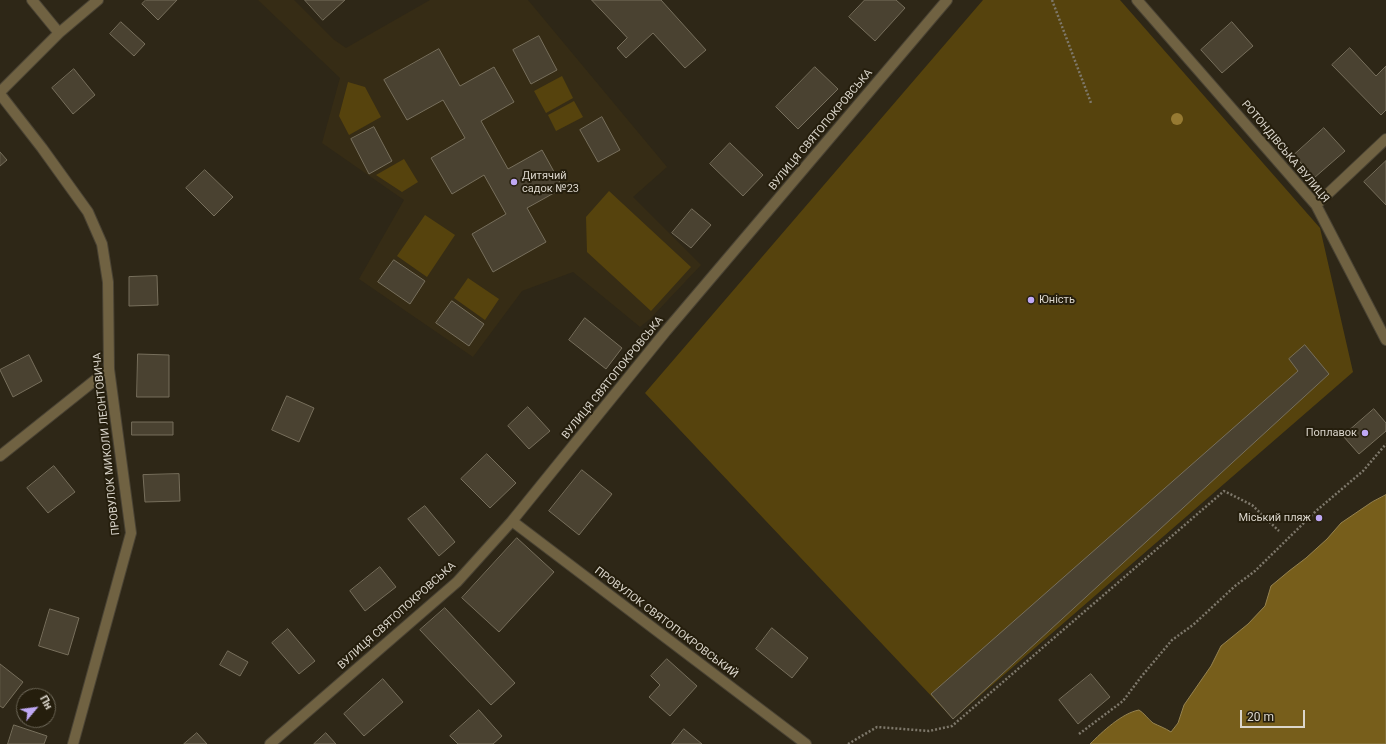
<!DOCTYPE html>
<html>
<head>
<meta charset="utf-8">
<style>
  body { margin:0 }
  #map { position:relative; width:1386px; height:744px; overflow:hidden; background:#2e2717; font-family:Roboto,sans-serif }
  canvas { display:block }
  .north { position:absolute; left:16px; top:688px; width:40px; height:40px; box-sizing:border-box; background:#251e0d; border:1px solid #6e6859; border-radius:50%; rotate:61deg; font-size:11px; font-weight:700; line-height:16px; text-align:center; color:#dbd6cc }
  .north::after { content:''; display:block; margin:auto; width:14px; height:18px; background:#bfa8f4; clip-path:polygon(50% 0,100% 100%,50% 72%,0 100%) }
  .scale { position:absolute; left:1240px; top:710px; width:65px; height:18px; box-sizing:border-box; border:2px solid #dbd6cc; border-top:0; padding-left:5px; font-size:12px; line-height:14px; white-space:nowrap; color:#dbd6cc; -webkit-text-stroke:3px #251e0d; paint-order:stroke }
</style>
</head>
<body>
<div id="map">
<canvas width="1386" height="744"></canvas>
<div class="north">Пн</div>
<div class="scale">20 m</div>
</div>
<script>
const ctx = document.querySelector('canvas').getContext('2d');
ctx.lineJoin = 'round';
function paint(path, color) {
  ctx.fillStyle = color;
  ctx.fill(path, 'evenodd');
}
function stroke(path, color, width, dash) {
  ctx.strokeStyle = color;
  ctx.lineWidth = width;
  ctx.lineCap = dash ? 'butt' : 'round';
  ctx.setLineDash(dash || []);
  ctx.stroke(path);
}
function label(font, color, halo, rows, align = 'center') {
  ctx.font = font + ' Roboto,sans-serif';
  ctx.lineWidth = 4;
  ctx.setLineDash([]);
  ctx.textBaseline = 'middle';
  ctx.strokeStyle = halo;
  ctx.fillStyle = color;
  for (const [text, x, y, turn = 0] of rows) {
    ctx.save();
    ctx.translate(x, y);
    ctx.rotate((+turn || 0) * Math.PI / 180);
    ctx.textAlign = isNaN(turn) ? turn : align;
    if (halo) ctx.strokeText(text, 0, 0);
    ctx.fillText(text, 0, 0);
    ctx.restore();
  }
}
paint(new Path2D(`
  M 258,0 L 294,0 L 333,39 L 346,48 L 430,0 L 528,0 L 667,167 L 633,197 L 701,265 L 650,319 L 640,327 L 573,272 L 522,291 L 473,357 L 359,279 L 404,200 L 322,143 L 340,78 Z`), '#362c15');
paint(new Path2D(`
  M 983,0 L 1120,0 L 1320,228 L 1353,372 L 953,719 L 645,393 Z
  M 562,76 L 573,98 L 546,113 L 534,91 Z
  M 348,82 L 365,87 L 381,117 L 349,135 L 339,116 Z
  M 574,101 L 583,117 L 556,131 L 548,115 Z
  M 404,159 L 418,182 L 402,192 L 376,175 Z
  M 609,191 L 691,267 L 651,311 L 587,252 L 586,217 Z
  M 425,215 L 455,235 L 427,277 L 397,256 Z
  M 468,278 L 499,299 L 485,320 L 454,298 Z`), '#56430d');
const water = new Path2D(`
  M 1386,495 L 1386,744 L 1090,744 C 1102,732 1122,713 1139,710 C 1144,713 1148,719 1153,723 C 1159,726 1165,728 1171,732 L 1178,723 L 1184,705 L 1211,666 L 1221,646 L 1248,624 L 1265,606 L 1271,586 L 1289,571 L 1306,558 L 1327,539 L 1341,523 L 1372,502 Z`);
paint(water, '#775e1b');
stroke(water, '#958250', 1);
const building = new Path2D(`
  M 146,0 L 177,0 L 158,20 L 142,4 Z
  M 305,0 L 345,0 L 323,20 Z
  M 592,0 L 661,0 L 706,50 L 685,68 L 653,33 L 626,58 L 617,48 L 627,38 Z
  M 865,0 L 896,0 L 905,8 L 875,41 L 849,17 Z
  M 121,22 L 145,44 L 134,56 L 110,34 Z
  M 1232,22 L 1253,46 L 1222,73 L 1201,50 Z
  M 539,36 L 557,70 L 531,84 L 513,50 Z
  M 1350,48 L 1376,76 L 1386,66 L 1386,110 L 1381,115 L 1332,65 Z
  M 439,49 L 460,86 L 494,67 L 514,102 L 481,121 L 508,169 L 542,150 L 563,188 L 527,208 L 546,242 L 493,272 L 472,234 L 506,214 L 484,175 L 452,194 L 431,158 L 465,138 L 443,100 L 407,120 L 384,80 Z
  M 815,67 L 838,89 L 798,129 L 776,107 Z
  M 74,69 L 95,95 L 73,114 L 52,88 Z
  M 602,117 L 620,150 L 598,162 L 580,130 Z
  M 374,127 L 392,161 L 369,174 L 351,139 Z
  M 1324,128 L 1345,151 L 1314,178 L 1294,155 Z
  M 730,143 L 763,175 L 743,196 L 710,164 Z
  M 0,152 L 7,160 L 0,166 Z
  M 1386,161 L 1386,205 L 1364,182 Z
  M 205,170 L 233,197 L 214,216 L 186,188 Z
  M 692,209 L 711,225 L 691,248 L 672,233 Z
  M 394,260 L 425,281 L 410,304 L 378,282 Z
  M 157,276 L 158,305 L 129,306 L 129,277 Z
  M 452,301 L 484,324 L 469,346 L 436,323 Z
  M 585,318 L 622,348 L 606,369 L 569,340 Z
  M 1305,345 L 1329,374 L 953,719 L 931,694 L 1298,371 L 1289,359 Z
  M 138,354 L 169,355 L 169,397 L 137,397 Z
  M 29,355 L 42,381 L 13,397 L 0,370 Z
  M 287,396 L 314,408 L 299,442 L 272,430 Z
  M 528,407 L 550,431 L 529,449 L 508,426 Z
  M 1374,409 L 1386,423 L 1386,431 L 1359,454 L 1343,436 Z
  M 132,422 L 173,422 L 173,435 L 132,435 Z
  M 487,454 L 516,483 L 490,508 L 461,479 Z
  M 54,466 L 75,492 L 48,513 L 27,488 Z
  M 582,470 L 612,494 L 579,535 L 549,511 Z
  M 179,474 L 180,501 L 145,502 L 143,475 Z
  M 425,506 L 455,542 L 439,556 L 408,519 Z
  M 517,538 L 554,572 L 499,632 L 462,598 Z
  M 380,567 L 396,587 L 365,611 L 350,591 Z
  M 445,608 L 515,683 L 491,705 L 420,630 Z
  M 50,609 L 79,618 L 68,655 L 39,646 Z
  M 772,628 L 808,658 L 792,678 L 756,649 Z
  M 288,629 L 315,661 L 299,674 L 272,643 Z
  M 228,651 L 248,662 L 240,676 L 220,665 Z
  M 667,659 L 697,686 L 670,716 L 649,697 L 660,685 L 651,676 Z
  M 0,664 L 23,682 L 3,708 L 0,706 Z
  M 1091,674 L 1110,697 L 1078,724 L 1059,700 Z
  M 383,679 L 403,702 L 364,736 L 344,714 Z
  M 479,710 L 502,736 L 493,744 L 458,744 L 450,736 Z
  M 14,725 L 47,736 L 44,744 L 8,744 Z
  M 684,729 L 702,744 L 672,744 Z
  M 197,733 L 207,744 L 184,744 Z
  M 326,733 L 336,744 L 314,744 Z`);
paint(building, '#4a4231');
stroke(building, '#776f5c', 1);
const minor = new Path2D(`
  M 32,0 L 59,33
  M 1137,0 L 1316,205 L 1386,340
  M 0,92 L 59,33 L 98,0
  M 0,94 L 42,148 L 88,212 L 102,244 L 108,282 L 109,369 L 131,533 L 73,744
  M 1316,205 L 1386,139
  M 0,456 L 109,369
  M 512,521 L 806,744
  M 270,744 L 457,582 L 512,521 L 666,331 L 947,0`);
stroke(minor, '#4a4334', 12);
stroke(new Path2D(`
  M 1052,0 L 1091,103
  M 1079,734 L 1123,701 L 1141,677 L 1172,640 L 1193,625 L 1235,586 L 1255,571 L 1316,511 L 1363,471 L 1386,444
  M 848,744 L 877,727 L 929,731 L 952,726 L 1224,491 L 1252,505 L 1279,531`), '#7e786b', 2.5, [2, 2]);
stroke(minor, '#706242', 10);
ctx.fillStyle = '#967a32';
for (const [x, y] of [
  [1177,119]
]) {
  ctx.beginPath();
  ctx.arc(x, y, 6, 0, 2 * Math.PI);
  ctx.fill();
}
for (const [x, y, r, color] of [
  [514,182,4,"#bfa8f4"],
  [1031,300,4,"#bfa8f4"],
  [1365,433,4,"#bfa8f4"],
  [1319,518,4,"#bfa8f4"]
]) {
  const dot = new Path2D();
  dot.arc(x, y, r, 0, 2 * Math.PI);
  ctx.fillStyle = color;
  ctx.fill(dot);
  stroke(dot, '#251e0d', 1.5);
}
label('11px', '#dbd6cc', '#251e0d', [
  ["ВУЛИЦЯ СВЯТОПОКРОВСЬКА",821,130,-50],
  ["РОТОНДІВСЬКА ВУЛИЦЯ",1285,152,50],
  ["ВУЛИЦЯ СВЯТОПОКРОВСЬКА",613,378,-51],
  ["ПРОВУЛОК МИКОЛИ ЛЕОНТОВИЧА",107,444,-96],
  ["ВУЛИЦЯ СВЯТОПОКРОВСЬКА",397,616,-42],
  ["ПРОВУЛОК СВЯТОПОКРОВСЬКИЙ",666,623,37]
]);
label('11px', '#dbd6cc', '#251e0d', [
  ["Дитячий",522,176],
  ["садок №23",522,189],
  ["Юність",1039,300],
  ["Поплавок",1357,433,"right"],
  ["Міський пляж",1311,518,"right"]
], 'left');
</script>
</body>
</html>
